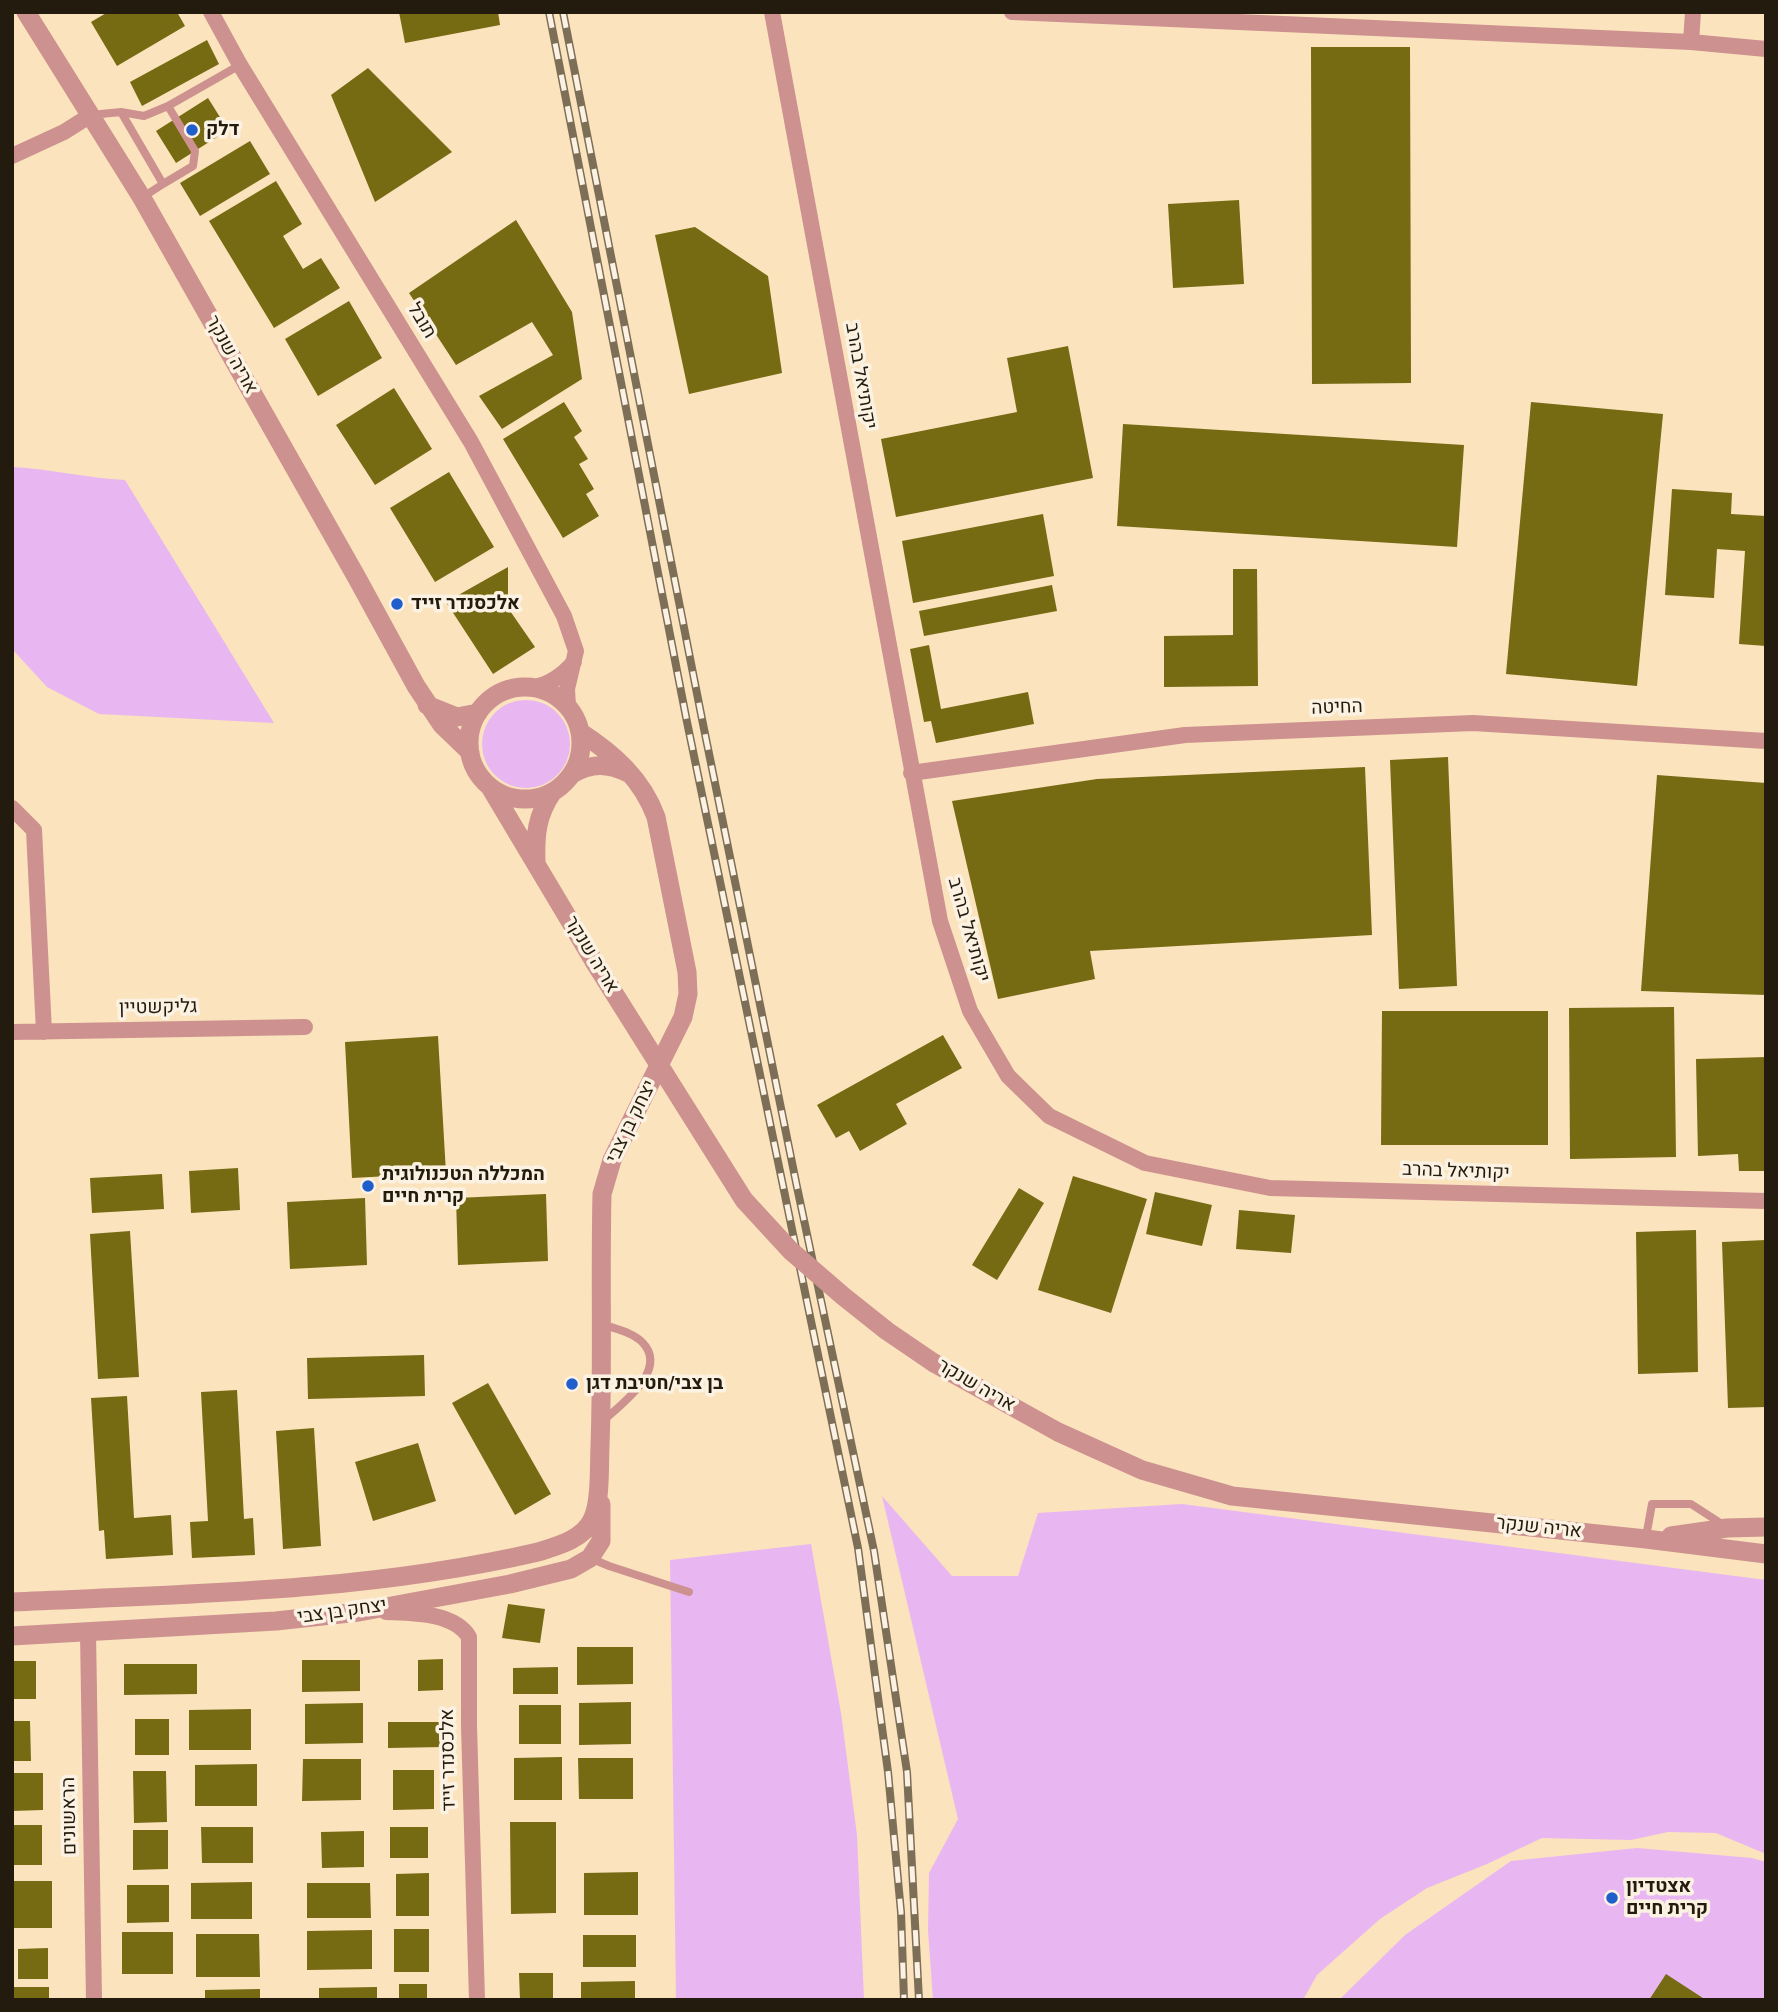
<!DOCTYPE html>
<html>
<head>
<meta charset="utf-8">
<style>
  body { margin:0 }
  #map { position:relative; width:1778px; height:2012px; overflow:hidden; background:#fae3bd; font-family:"Roboto Condensed",sans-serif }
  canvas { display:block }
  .frame { position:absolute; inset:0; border:14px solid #231b0d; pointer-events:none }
</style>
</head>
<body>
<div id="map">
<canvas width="1778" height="2012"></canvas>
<div class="frame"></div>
</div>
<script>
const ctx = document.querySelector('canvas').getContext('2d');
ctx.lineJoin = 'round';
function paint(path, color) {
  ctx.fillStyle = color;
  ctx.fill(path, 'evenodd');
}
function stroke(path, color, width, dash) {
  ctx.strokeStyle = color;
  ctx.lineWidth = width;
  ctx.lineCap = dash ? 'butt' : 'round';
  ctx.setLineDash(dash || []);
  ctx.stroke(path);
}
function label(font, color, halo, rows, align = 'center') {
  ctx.font = font + ' "Roboto Condensed",Heebo,sans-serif';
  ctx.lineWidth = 7;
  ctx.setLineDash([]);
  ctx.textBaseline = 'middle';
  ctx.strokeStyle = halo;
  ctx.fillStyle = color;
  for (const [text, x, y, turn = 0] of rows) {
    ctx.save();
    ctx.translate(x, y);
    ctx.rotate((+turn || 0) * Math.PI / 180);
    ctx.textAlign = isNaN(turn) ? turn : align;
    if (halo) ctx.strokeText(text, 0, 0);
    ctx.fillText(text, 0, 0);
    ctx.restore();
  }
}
paint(new Path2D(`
  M 12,467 C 50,469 87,478 125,480 L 274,723 L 99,714 L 47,687 L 12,649 Z
  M482 744a44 44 0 1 1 88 0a44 44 0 1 1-88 0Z
  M 882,1496 L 952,1576 L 1018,1576 L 1038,1513 L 1182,1504 L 1766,1580 L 1766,1854 L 1716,1833 L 1668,1832 L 1631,1840 L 1542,1838 L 1487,1864 L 1427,1888 L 1380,1919 L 1317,1975 L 1303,2000 L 933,2000 L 928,1930 L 929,1873 L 958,1819 Z
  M 811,1544 L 841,1713 L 857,1835 L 864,2000 L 676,2000 L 670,1560 Z
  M 1637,1848 L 1752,1858 L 1766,1862 L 1766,2000 L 1339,2000 L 1405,1935 L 1511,1861 Z`), '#e8b7f1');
paint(new Path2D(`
  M 108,12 L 177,12 L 185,26 L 117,66 L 91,22 Z
  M 399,12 L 498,12 L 500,25 L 405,43 Z
  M 207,40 L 219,64 L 142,106 L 130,82 Z
  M 1311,47 L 1410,47 L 1411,383 L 1312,384 Z
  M 368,68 L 452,152 L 375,202 L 331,95 Z
  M 208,98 L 228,130 L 176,163 L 156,131 Z
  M 250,141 L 270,174 L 200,216 L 180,183 Z
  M 276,181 L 302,224 L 283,236 L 303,269 L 321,258 L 340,288 L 274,328 L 209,221 Z
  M 1239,200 L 1244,284 L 1173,288 L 1168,204 Z
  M 516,220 L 572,312 L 582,379 L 502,429 L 479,396 L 553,355 L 532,322 L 456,365 L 409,293 Z
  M 695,227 L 768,276 L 782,373 L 689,394 L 655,235 Z
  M 349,301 L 382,358 L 318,396 L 285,339 Z
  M 1068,346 L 1093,478 L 896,517 L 881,439 L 1017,412 L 1007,358 Z
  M 394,388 L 432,449 L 375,485 L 336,425 Z
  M 564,402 L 582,431 L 574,437 L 588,459 L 579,464 L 594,489 L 586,494 L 599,516 L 563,538 L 503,439 Z
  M 1531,402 L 1663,414 L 1637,686 L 1506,674 Z
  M 1123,424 L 1464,445 L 1457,547 L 1117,526 Z
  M 449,472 L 494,547 L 435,582 L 390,508 Z
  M 1672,489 L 1732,493 L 1731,514 L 1766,516 L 1766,646 L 1739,644 L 1745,551 L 1717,549 L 1714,598 L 1665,595 Z
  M 1043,514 L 1054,576 L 913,603 L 902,541 Z
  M 508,567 L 508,608 L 535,647 L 493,674 L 446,602 Z
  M 1233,569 L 1257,569 L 1258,686 L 1164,687 L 1164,636 L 1233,635 Z
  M 1052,585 L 1057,611 L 924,636 L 919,611 Z
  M 929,645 L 941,709 L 1028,692 L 1034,724 L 936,743 L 931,721 L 924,722 L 910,649 Z
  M 1448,757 L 1457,986 L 1399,989 L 1390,760 Z
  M 1365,767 L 1372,935 L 1090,951 L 1095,979 L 998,999 L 952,801 L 1097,779 Z
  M 1657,775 L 1766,783 L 1766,995 L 1641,991 Z
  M 1674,1007 L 1676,1157 L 1570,1159 L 1569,1008 Z
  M 1382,1011 L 1548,1011 L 1548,1145 L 1381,1145 Z
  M 943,1035 L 962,1068 L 896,1104 L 907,1124 L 860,1151 L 849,1131 L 836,1138 L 817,1105 Z
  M 438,1036 L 446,1173 L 352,1178 L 345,1042 Z
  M 1766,1057 L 1766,1171 L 1739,1171 L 1738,1154 L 1698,1156 L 1696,1059 Z
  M 238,1168 L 240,1210 L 191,1213 L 189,1171 Z
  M 162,1174 L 164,1209 L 92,1213 L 90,1178 Z
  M 1073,1176 L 1147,1199 L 1111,1313 L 1038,1290 Z
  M 1019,1188 L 1044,1203 L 997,1280 L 972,1265 Z
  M 1155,1192 L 1212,1205 L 1202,1246 L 1146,1234 Z
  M 546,1194 L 548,1261 L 458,1265 L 456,1198 Z
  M 365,1198 L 367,1265 L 290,1269 L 287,1202 Z
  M 1239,1210 L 1295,1215 L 1291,1253 L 1236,1249 Z
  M 1696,1230 L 1698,1372 L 1638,1374 L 1636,1232 Z
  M 130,1231 L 139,1377 L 98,1379 L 90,1234 Z
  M 1766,1240 L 1766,1407 L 1728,1408 L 1722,1242 Z
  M 424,1355 L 425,1396 L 308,1399 L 307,1358 Z
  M 488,1383 L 551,1494 L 515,1515 L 452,1403 Z
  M 237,1390 L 244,1519 L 253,1518 L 255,1555 L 192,1558 L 190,1522 L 208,1521 L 201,1392 Z
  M 127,1396 L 134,1518 L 171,1515 L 173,1555 L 106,1559 L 104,1530 L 99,1531 L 91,1398 Z
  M 314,1428 L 321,1546 L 283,1549 L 276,1431 Z
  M 418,1443 L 436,1501 L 373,1521 L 355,1462 Z
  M 508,1604 L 545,1609 L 540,1643 L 502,1638 Z
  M 577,1647 L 633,1647 L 633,1684 L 577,1685 Z
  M 443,1659 L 443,1690 L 418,1691 L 418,1660 Z
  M 302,1660 L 360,1660 L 360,1691 L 302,1692 Z
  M 12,1661 L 36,1661 L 36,1699 L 12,1699 Z
  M 124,1664 L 197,1664 L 197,1694 L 124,1695 Z
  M 558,1667 L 558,1694 L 513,1694 L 513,1668 Z
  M 631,1702 L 631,1744 L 579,1745 L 579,1703 Z
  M 363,1703 L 363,1743 L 305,1744 L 305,1704 Z
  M 519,1705 L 561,1705 L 561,1744 L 519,1744 Z
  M 251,1709 L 251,1750 L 189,1750 L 189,1710 Z
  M 135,1719 L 169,1719 L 169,1755 L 135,1755 Z
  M 12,1721 L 30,1721 L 31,1761 L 12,1761 Z
  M 388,1722 L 443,1722 L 443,1747 L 388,1748 Z
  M 562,1757 L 562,1800 L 514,1800 L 514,1758 Z
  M 578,1758 L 633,1758 L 633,1799 L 579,1799 Z
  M 303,1759 L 361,1759 L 361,1800 L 302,1801 Z
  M 257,1764 L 257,1806 L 195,1806 L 195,1765 Z
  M 393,1770 L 434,1770 L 434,1809 L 393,1810 Z
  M 133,1771 L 166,1771 L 167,1822 L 134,1823 Z
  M 12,1773 L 43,1773 L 43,1810 L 12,1811 Z
  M 510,1822 L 556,1822 L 556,1913 L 511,1914 Z
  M 12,1825 L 42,1825 L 42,1865 L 12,1865 Z
  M 201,1827 L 253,1827 L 253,1863 L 202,1863 Z
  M 390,1827 L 428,1827 L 428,1858 L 390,1858 Z
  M 133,1830 L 168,1830 L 168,1869 L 133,1870 Z
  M 364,1831 L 364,1867 L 322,1868 L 321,1832 Z
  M 638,1872 L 638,1915 L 584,1915 L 584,1873 Z
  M 429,1873 L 429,1916 L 396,1916 L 396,1874 Z
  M 12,1881 L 52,1881 L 52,1928 L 12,1928 Z
  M 252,1882 L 252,1919 L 191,1919 L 191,1883 Z
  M 307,1883 L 370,1883 L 371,1918 L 307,1918 Z
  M 127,1885 L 169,1885 L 169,1922 L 127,1923 Z
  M 394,1929 L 429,1929 L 429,1972 L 394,1972 Z
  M 372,1930 L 372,1969 L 307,1970 L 307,1931 Z
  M 122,1932 L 173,1932 L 173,1974 L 122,1974 Z
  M 196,1934 L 259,1934 L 260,1977 L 196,1977 Z
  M 583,1935 L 636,1935 L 636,1967 L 583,1967 Z
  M 48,1948 L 48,1979 L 18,1979 L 18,1949 Z
  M 519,1973 L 553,1973 L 553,2000 L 520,2000 Z
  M 1666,1974 L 1706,2000 L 1649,2000 Z
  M 635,1981 L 635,2000 L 581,2000 L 581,1982 Z
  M 399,1984 L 427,1984 L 427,2000 L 399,2000 Z
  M 13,1987 L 49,1987 L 49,2000 L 13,2000 Z
  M 377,1987 L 377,2000 L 319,2000 L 319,1988 Z
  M 260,1989 L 260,2000 L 205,2000 L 205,1990 Z`), '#766a12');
stroke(new Path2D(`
  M 121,112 L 144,116 L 168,106 L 240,65
  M 91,115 L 121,112 L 163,184 L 143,197
  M 163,184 L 193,166 L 195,151 L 168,106
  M 602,1324 C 615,1329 632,1332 642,1342 C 670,1370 620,1405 603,1421
  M 1646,1537 L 1652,1504 L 1691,1504 L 1725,1526
  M 590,1558 L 609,1566 L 689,1592`), '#cd918f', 8);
stroke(new Path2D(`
  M 211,12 L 240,65 L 471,442 L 564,616 L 576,651 L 567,689 L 568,707
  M 772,12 L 940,921 L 970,1011 L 1008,1076 L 1049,1116 L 1145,1163 L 1270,1188 L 1766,1201
  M 1012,12 L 1691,42 L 1766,49
  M 1691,42 L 1693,12
  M 12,156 L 64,132 L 91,115
  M 531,688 C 549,685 563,675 574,662
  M 911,773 L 1185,735 L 1473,723 L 1766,741
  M 12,808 L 34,830 L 44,1032
  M 12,1032 L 305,1027
  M 386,1612 C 412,1613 454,1612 469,1637 L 469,1726 L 477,2000
  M 88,1633 L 94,2000`), '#cd918f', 16);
stroke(new Path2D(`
  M 26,12 L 142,198 L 357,578 L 416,686 L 442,725 L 470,752
  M469 743a56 56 0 1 1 112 0a56 56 0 1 1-112 0Z
  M 427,705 L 457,717 L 478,713
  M 572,774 C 592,763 607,763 628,773
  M 490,787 L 595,963
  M 536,861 C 535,835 537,815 552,793
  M 934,1363 L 1058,1432 L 1142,1470 L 1232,1496 L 1646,1539 L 1766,1554
  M 1671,1536 L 1727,1528 L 1766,1527
  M 12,1602 C 188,1594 366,1592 538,1552 C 557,1546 582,1540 592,1520 C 601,1502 599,1466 600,1446 C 603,1362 600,1278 602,1194 L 612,1160 L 683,1017 L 688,994 L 687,972 L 656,817 C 642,779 614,754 580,732
  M 12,1636 L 276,1621 L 359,1612 L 510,1584 L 571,1569 L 590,1558 L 601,1541 L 601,1504`), '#cd918f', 19);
const rail = new Path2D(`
  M 549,12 L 687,722 L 858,1548 L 888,1772 L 901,1912 L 904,2000
  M 563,12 L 702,719 L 797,1187 L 874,1551 L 907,1772 L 919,2000`);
stroke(rail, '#7d6f57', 8);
stroke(rail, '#fcf2e3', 5, [16]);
stroke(new Path2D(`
  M 595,963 L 744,1200 L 791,1251 L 843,1296 L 887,1331 L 934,1363`), '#cd918f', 19);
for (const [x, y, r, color] of [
  [192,130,7,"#205fcb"],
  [397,604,7,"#205fcb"],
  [368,1186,7,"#205fcb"],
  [572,1384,7,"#205fcb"],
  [1612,1898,7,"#205fcb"]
]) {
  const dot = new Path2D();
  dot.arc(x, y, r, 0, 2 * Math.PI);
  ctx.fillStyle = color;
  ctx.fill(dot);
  stroke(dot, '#fcf2e3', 2.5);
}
label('bold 19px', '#231b0d', '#fcf2e3', [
  ["דלק",206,130],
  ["אלכסנדר זייד",411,604],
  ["המכללה הטכנולוגית",382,1175],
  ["קרית חיים",382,1197],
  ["בן צבי/חטיבת דגן",586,1384],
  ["אצטדיון",1626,1887],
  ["קרית חיים",1626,1909]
], 'left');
label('19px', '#231b0d', '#fcf2e3', [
  ["תובל",421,321,59],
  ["אריה שנקר",231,355,61],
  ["יקותיאל בהרב",860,376,80],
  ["החיטה",1337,708,-2],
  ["יקותיאל בהרב",968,930,74],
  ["אריה שנקר",591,955,59],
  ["גליקשטיין",158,1008,-1],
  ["יצחק בן צבי",632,1122,-64],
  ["יקותיאל בהרב",1456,1172,2],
  ["אריה שנקר",976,1386,30],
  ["אריה שנקר",1539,1528,6],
  ["יצחק בן צבי",342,1612,-8],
  ["אלכסנדר זייד",449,1760,-91],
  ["הראשונים",70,1816,-91]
]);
</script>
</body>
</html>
